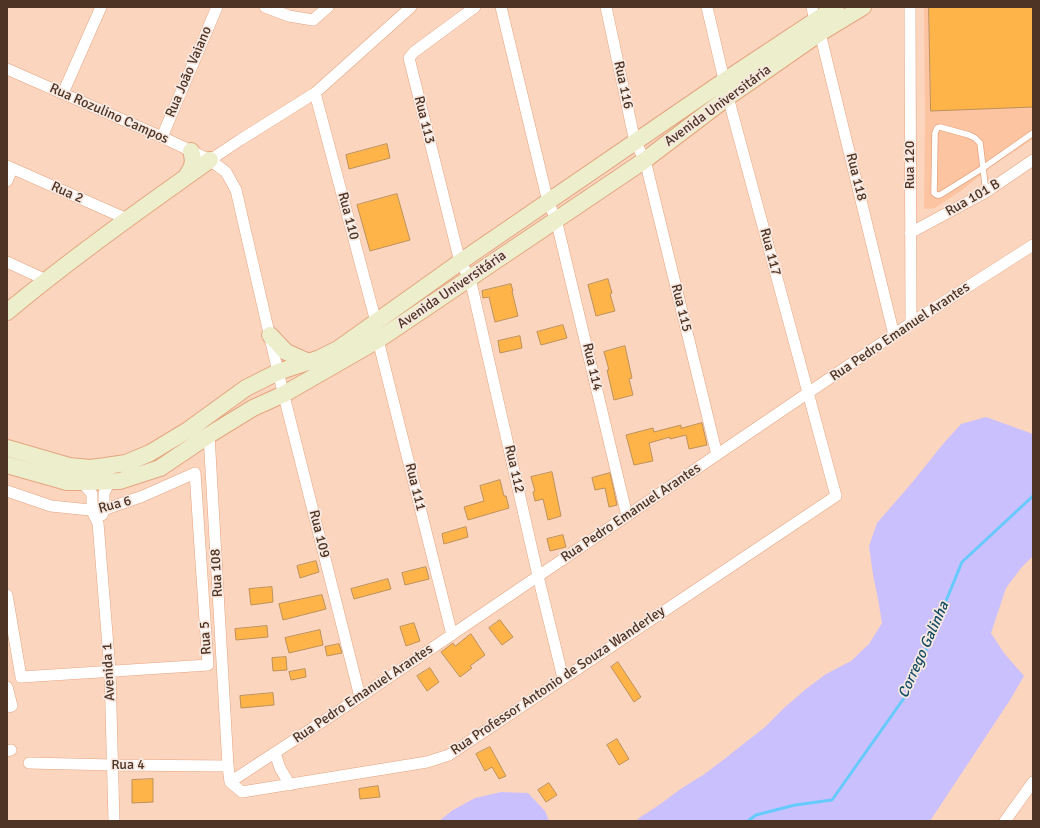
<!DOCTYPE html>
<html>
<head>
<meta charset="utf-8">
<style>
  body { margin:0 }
  #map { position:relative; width:1040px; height:828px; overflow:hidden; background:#fcd5be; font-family:Signika,sans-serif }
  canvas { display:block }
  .frame { position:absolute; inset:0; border:8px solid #4e3424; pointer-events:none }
</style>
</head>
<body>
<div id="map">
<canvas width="1040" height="828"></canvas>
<div class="frame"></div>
</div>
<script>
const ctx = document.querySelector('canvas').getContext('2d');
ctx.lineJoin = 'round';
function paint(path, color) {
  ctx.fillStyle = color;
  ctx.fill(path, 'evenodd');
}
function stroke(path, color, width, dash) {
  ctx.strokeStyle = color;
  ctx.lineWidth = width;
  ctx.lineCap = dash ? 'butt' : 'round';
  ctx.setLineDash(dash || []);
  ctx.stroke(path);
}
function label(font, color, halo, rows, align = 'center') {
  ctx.font = font + ' Signika,sans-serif';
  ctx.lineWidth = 3.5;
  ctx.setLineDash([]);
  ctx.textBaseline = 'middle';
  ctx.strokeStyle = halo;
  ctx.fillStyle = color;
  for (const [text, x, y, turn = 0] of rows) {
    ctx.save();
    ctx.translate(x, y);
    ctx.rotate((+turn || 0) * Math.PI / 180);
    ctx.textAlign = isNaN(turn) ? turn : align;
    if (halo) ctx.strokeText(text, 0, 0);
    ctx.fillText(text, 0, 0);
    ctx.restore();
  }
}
paint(new Path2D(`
  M 924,7 L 1033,7 L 1033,139 L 991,167 L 962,190 L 935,208 L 924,209 L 925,118 Z`), '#fdc4a2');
paint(new Path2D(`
  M 986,417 L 1033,434 L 1033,556 L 1021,568 L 1006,588 L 991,633 L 1004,653 L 1024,676 L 1010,700 L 930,821 L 636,821 L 639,818 L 659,805 L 682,788 L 703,775 L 723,760 L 765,727 L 784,708 L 806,689 L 826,674 L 851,661 L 869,644 L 882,623 L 878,599 L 873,575 L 869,546 L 877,523 L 910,485 L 943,444 L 961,424 Z
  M 501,792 L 528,793 L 545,811 L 549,821 L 439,821 L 453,810 L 475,798 Z`), '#cbc0fe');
stroke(new Path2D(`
  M 748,821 L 756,815 L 795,805 L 832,800 L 909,691 L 962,562 L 1033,496`), '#66cafc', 3);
const building = new Path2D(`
  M 929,7 L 1033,7 L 1033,107 L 931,111 Z
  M 387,144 L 390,158 L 349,169 L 346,155 Z
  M 397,194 L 410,240 L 370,251 L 357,205 Z
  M 608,279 L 612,293 L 610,294 L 615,311 L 596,316 L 588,285 Z
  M 511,284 L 513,291 L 512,291 L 518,316 L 495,322 L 489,297 L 483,298 L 482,291 Z
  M 563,325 L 567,338 L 541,345 L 537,332 Z
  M 520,336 L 522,348 L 500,353 L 498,341 Z
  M 625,346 L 632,378 L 629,379 L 633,395 L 614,400 L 607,370 L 609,370 L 604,352 Z
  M 702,423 L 707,445 L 689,449 L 686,435 L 670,439 L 670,437 L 649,443 L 653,461 L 634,465 L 626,435 L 653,428 L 654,432 L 681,425 L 681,428 Z
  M 552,472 L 561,516 L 548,520 L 543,499 L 535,501 L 533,492 L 535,491 L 531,477 Z
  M 610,473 L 617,505 L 609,507 L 605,488 L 595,490 L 592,478 Z
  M 500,480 L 504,496 L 506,496 L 509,508 L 468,520 L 464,507 L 484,501 L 480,486 Z
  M 466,527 L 468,537 L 444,544 L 442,534 Z
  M 563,535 L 566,547 L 550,551 L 547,539 Z
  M 316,561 L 319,572 L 300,578 L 297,566 Z
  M 426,567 L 429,579 L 405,585 L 402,573 Z
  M 388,579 L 391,589 L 354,599 L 351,589 Z
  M 272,587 L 273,602 L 251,605 L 249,589 Z
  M 322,595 L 326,609 L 283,620 L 279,604 Z
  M 500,620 L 513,637 L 502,645 L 489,628 Z
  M 414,623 L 420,641 L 406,646 L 400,627 Z
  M 267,626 L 268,637 L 236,640 L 235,629 Z
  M 320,630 L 323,645 L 289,653 L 285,638 Z
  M 471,634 L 485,655 L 470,666 L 472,668 L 460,677 L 441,652 L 453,643 L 455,646 Z
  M 339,644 L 342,653 L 327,656 L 325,647 Z
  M 286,657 L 287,670 L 273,671 L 272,658 Z
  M 618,662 L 641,697 L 634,702 L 611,667 Z
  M 430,668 L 439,682 L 427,691 L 417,676 Z
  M 305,669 L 306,677 L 291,680 L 289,672 Z
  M 273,693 L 274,705 L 241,708 L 240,696 Z
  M 617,739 L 629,759 L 619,765 L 607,745 Z
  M 490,747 L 506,776 L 499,779 L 492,767 L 485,771 L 476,754 Z
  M 153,779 L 153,802 L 132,803 L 132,780 Z
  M 549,783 L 557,795 L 546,802 L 538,790 Z
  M 378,786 L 380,797 L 360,799 L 359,789 Z`);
paint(building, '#ffb44a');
stroke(building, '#bc9159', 1);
const lane = new Path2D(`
  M 986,192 L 980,143 L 975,138 L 969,135 L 940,127 L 937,128 L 935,133 L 934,193 L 937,195 L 940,195 L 983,168 L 1033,133`);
const street = new Path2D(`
  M 265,7 L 289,16 L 313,20 L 328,7
  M 475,7 L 414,52 L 409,58 L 460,262 L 470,278 L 538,576 L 563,678
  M 501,7 L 548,202 L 556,219 L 627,516
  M 606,7 L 635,142 L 645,160 L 717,455
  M 812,7 L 815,21 L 820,33 L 894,335
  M 910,7 L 911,323
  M 7,69 L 162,137 L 210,160 L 226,172 L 236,190 L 278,372 L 360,697
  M 63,93 L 101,7
  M 315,93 L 376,322 L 378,340 L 452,635
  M 162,137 L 217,7
  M 210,160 L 240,140 L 315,93 L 411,7
  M 7,166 L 127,219
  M 7,181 L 12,169
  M 910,233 L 986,192 L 1033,160
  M 7,262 L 46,280
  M 209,435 L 228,766 L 230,782
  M 82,482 L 92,494 L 92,511 L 98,523 L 110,671 L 114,821
  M 7,491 L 51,506 L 100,511 L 143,496 L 195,473 L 208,665 L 21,677 L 7,595
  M 102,515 L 104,510 L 104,493 L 110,481
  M 7,687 L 12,706 L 7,707
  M 7,751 L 11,750
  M 275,753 L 280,768 L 290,785
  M 29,763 L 113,765 L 228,766
  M 230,782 L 242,792 L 427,762 L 449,755 L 836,496 L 728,97 L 707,7
  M 230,782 L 360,697 L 911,323 L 1033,245
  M 1005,821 L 1033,782`);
const secondary = new Path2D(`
  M 186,177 C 192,167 195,163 191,151
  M 7,312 C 72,258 141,209 210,160
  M 270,335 L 286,352 L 309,362
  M 7,448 L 69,466 L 90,468 L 106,466 L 126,463 L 150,453 L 188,430 L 246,388 L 278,372 L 320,358 L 338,349 L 460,262 L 724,81 L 836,7
  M 7,465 L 67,482 L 82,482 L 120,481 L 160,468 L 209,435 L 253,408 L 284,394 L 378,340 L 645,160 L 728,97 L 820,33 L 863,7`);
stroke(lane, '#e4a580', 7);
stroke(street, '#e4a580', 12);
stroke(secondary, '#e4a580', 18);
stroke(lane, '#fff', 5.5);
stroke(street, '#fff', 11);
stroke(secondary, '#eceecc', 16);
label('14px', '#4e3424', '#f6e8e0', [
  ["Rua João Vaiano",189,72,-67],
  ["Rua 116",623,85,78],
  ["Avenida Universitária",718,106,-36],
  ["Rua Rozulino Campos",109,114,24],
  ["Rua 113",424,120,76],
  ["Rua 120",910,165,-90],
  ["Rua 118",856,177,76],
  ["Rua 2",67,193,24],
  ["Rua 101 B",973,198,-30],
  ["Rua 110",348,216,75],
  ["Rua 117",770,252,75],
  ["Avenida Universitária",452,290,-34],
  ["Rua 115",681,308,76],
  ["Rua Pedro Emanuel Arantes",900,332,-34],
  ["Rua 114",592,367,77],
  ["Rua 112",514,469,77],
  ["Rua 111",415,487,76],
  ["Rua 6",115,505,-15],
  ["Rua Pedro Emanuel Arantes",631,513,-34],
  ["Rua 109",319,534,76],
  ["Rua 108",217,573,-93],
  ["Rua 5",206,638,-94],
  ["Avenida 1",109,672,-93],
  ["Rua Professor Antonio de Souza Wanderley",558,681,-34],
  ["Rua Pedro Emanuel Arantes",363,694,-34],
  ["Rua 4",128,765]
]);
label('italic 15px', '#134c65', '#f6e8e0', [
  ["Corrego Galinha",924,650,-66]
]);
</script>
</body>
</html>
